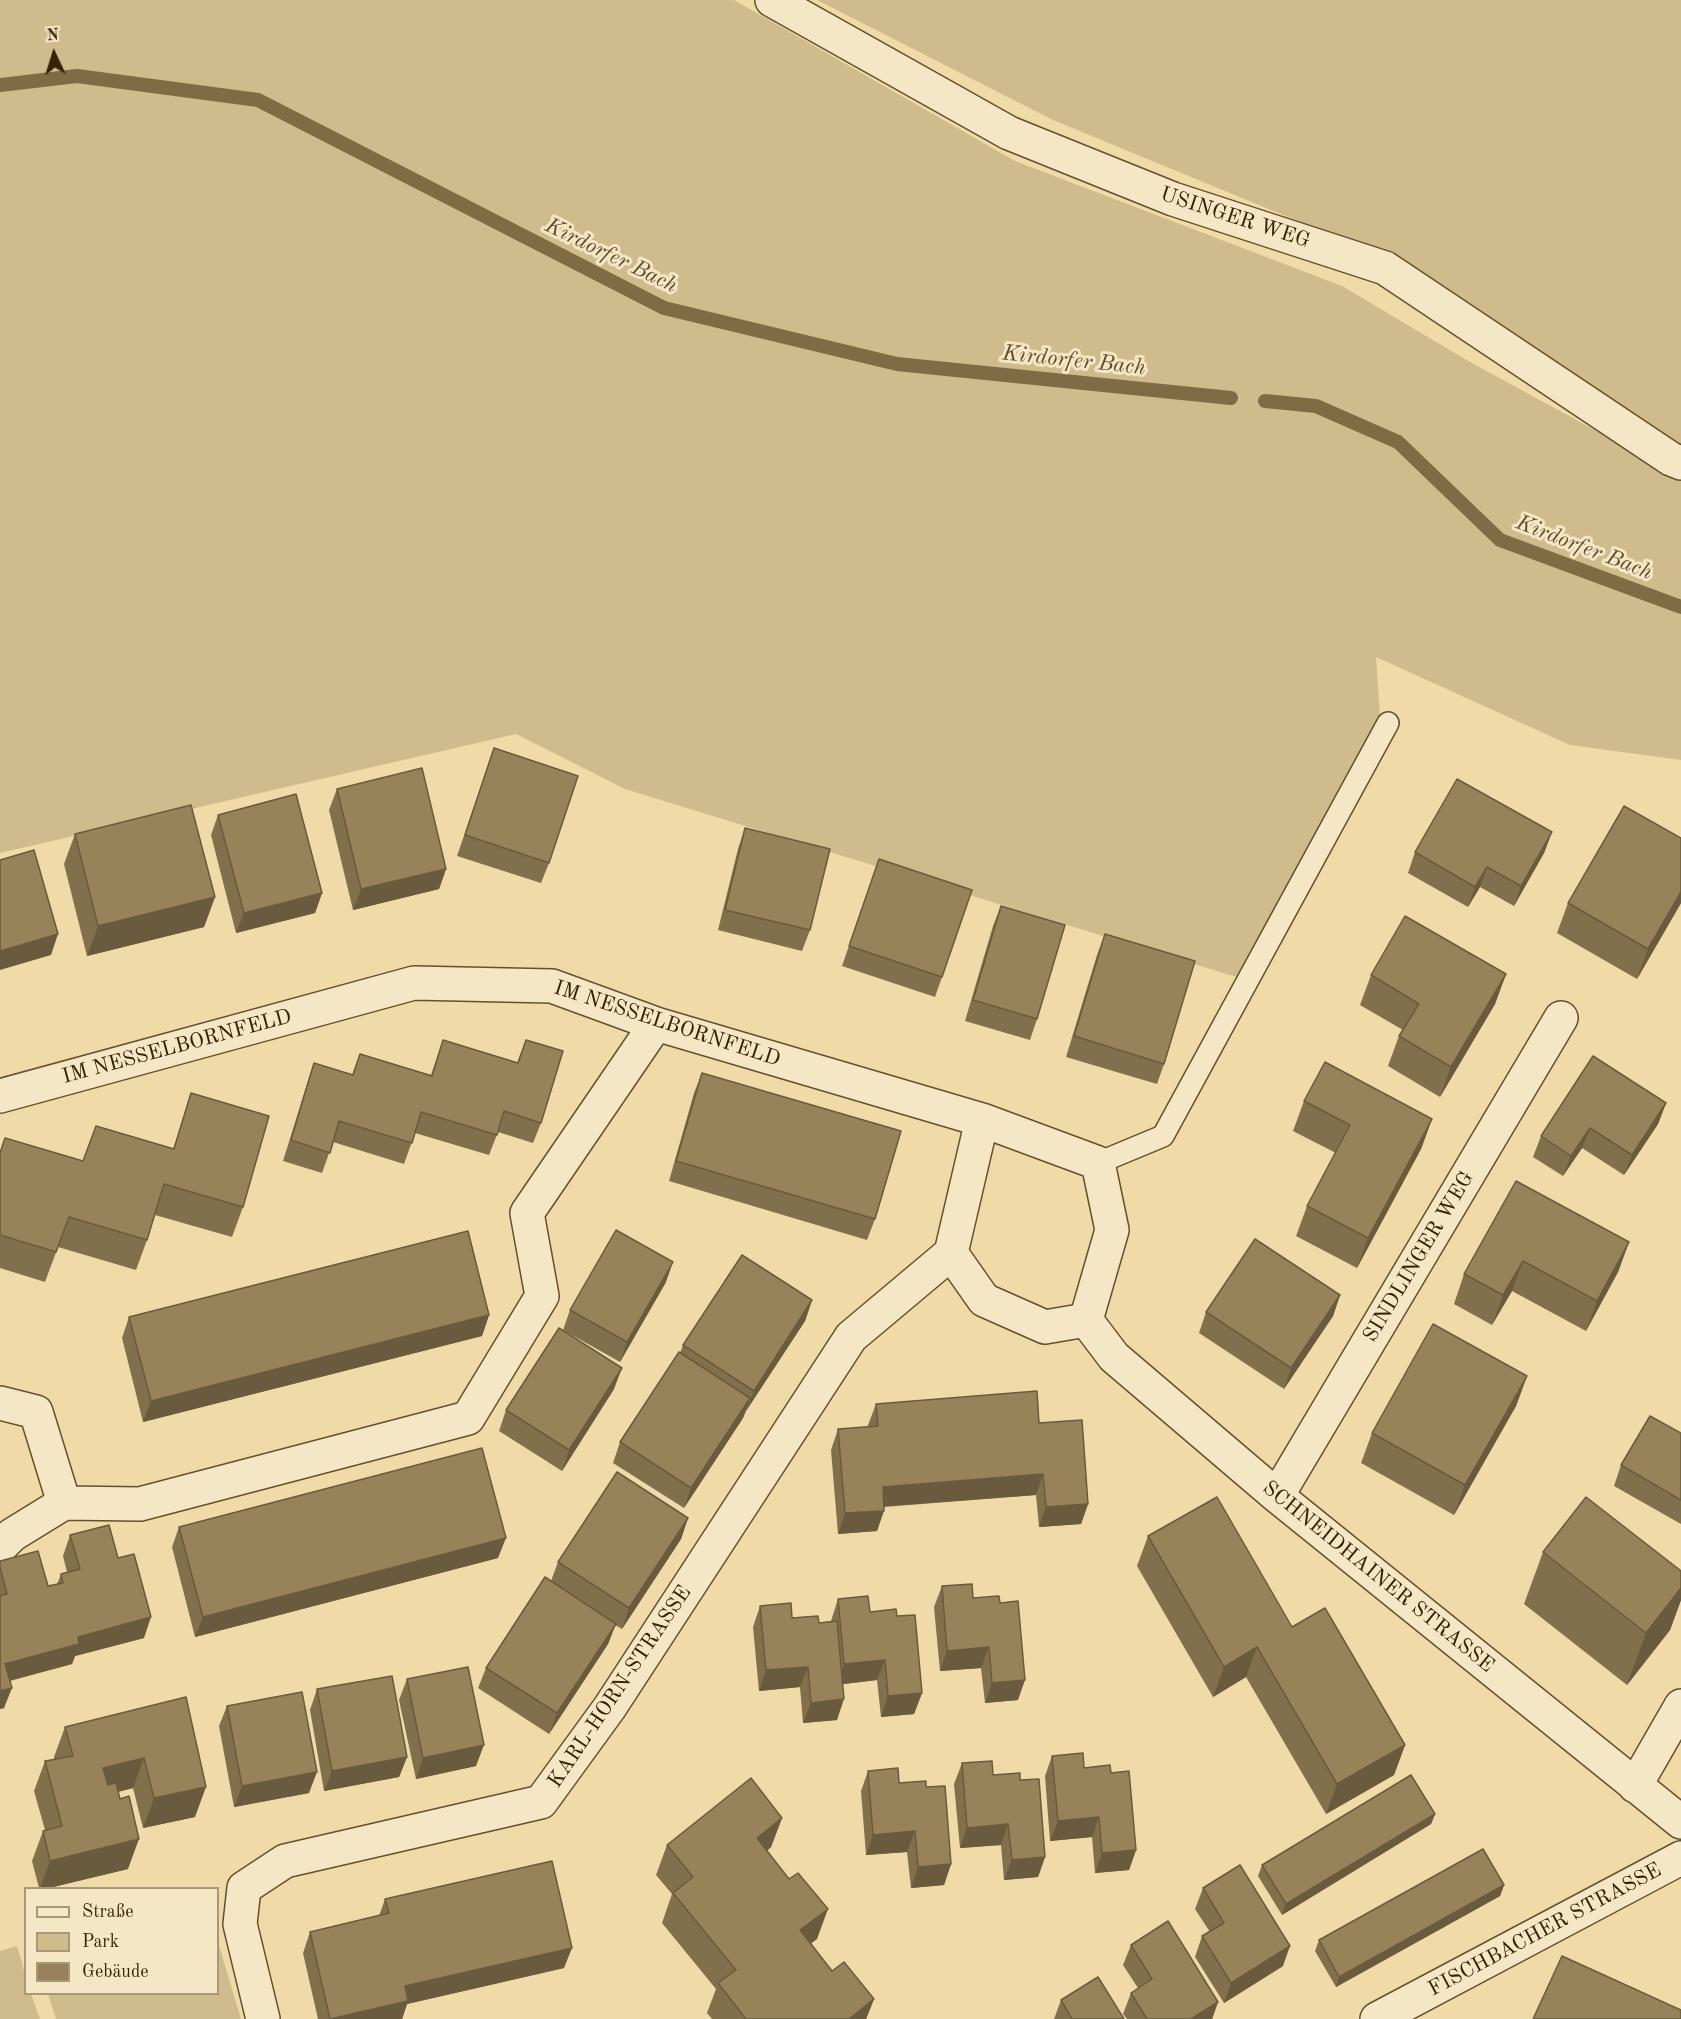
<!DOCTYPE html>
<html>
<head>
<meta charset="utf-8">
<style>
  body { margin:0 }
  #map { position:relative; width:1681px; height:2019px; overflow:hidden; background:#efdaa8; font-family:"Old Standard TT",serif }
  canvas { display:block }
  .legend { position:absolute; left:24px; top:1887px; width:195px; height:108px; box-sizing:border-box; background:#f5e7c6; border:2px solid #a99878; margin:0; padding:8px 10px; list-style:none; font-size:18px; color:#372203 }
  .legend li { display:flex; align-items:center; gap:12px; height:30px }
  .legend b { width:30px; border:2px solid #a99878 }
  .north { position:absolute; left:24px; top:24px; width:60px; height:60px; -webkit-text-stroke:4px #f5e7c6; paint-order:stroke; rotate:356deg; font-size:16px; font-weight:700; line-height:24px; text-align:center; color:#372203 }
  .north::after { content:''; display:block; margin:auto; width:21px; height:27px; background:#372203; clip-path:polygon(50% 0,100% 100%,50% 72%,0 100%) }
</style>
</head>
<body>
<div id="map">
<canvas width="1681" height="2019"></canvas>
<ul class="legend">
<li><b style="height:8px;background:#f5e7c6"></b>Straße</li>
<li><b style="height:16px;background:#d0bb8c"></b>Park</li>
<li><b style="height:16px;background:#978259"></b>Gebäude</li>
</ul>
<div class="north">N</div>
</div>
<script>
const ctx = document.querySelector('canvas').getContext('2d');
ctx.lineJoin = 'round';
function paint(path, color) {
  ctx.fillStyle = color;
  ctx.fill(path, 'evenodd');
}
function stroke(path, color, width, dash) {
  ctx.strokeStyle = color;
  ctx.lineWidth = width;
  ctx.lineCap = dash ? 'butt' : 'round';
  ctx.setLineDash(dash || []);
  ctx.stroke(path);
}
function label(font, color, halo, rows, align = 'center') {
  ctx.font = font + ' "Old Standard TT",serif';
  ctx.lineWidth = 6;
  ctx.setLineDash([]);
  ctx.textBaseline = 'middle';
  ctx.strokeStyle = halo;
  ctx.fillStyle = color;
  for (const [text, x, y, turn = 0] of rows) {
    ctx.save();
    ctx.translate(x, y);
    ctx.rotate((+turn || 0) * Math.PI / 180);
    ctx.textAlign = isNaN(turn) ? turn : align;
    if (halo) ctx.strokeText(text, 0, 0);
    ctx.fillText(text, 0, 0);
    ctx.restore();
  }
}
paint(new Path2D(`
  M 0,0 L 734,0 L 1015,161 L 1342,286 L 1470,362 L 1681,477 L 1681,760 L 1570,745 L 1376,657 L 1382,746 L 1259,984 L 625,789 L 516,734 L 0,853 Z
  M 817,0 L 1681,0 L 1681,445 L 1426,274 L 1053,120 Z
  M 218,1942 L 241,2019 L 56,2019 L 48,1994 L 218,1994 Z
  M 17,1946 L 25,1974 L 26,1994 L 31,1994 L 40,2019 L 0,2019 L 0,1951 Z`), '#d0bb8c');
stroke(new Path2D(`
  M 0,85 L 77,76 L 258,100 L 664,308 L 897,364 L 1231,398
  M 1265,401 L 1316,406 L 1398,442 L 1500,540 L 1681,607`), '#806b44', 14);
const lane = new Path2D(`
  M 1098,1163 L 1163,1136 L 1388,723`);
const street = new Path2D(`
  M 772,0 L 1009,133 L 1173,199 L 1385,268 L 1671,459 L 1681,463
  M 0,1096 L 414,983 L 552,986 L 656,1024 L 982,1120 L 1098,1163 L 1112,1230 L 1086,1320
  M 982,1120 L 951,1253 L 984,1300 L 1045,1327 L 1086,1320
  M 1086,1320 L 1114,1357 L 1277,1496 L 1681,1822
  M 0,1403 L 36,1412 L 64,1503
  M 1277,1496 L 1561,1018
  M 0,1547 L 12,1535 L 64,1503 L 140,1504 L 468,1418 L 542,1296 L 527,1213 L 656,1024
  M 1635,1786 L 1681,1706
  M 263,2019 L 240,1924 L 244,1888 L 285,1861 L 541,1802 L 610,1707 L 851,1337 L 951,1253
  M 1377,2019 L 1681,1858`);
stroke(lane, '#65502c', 24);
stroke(street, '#65502c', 36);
stroke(lane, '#f5e7c6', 21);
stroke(street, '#f5e7c6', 33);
paint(new Path2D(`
  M 494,748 L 549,863 L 541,883 L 457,856 Z
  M 337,789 L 446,869 L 439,889 L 353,910 L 329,810 Z
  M 218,815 L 322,893 L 315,913 L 236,933 L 211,835 Z
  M 745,828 L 810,930 L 802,951 L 718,930 L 738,849 Z
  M 1552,832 L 1544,853 L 1514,906 L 1480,887 L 1468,907 L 1408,873 L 1415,852 Z
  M 75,834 L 215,897 L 204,927 L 87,956 L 64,864 Z
  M 1681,838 L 1681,903 L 1637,979 L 1557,933 L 1568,903 Z
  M 879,859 L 942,977 L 935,997 L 842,966 Z
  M 1001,906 L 1037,1019 L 1030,1040 L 965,1021 L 993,926 Z
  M 1105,934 L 1164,1064 L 1157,1084 L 1066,1057 L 1097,955 Z
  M 1506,974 L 1495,1004 L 1440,1097 L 1388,1066 L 1399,1036 L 1403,1030 L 1360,1005 L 1371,975 Z
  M 443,1040 L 517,1063 L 526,1040 L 541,1123 L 533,1143 L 498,1132 L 489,1155 L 415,1133 L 404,1164 L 333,1142 L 322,1173 L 283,1161 L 307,1084 L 314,1063 L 352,1075 L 360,1054 L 431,1075 Z
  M 702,1073 L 875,1219 L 867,1240 L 669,1181 L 694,1093 Z
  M 191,1093 L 243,1207 L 232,1237 L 155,1215 L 147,1240 L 136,1270 L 58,1247 L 45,1282 L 0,1268 L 0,1151 L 5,1138 L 83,1161 L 173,1149 Z
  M 1304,1101 L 1432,1119 L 1421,1149 L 1357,1268 L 1296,1236 L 1307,1206 L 1336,1153 L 1293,1131 Z
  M 1666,1103 L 1658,1124 L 1624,1175 L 1582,1148 L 1563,1176 L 1533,1157 L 1541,1136 Z
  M 1516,1181 L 1629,1242 L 1618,1272 L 1586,1331 L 1512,1291 L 1492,1325 L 1454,1304 L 1464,1274 Z
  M 666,1282 L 620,1362 L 563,1330 L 570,1310 Z
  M 1340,1295 L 1333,1316 L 1284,1389 L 1199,1333 L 1206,1312 Z
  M 812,1300 L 805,1321 L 746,1411 L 743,1418 L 684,1508 L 613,1463 L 620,1442 L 680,1353 L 683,1345 Z
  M 489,1315 L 482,1336 L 143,1422 L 122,1338 L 129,1317 Z
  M 1527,1376 L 1516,1406 L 1454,1515 L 1361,1463 L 1372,1433 Z
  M 614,1389 L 562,1471 L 499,1431 L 506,1410 Z
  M 876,1404 L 1039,1423 L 1088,1504 L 1081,1524 L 1039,1527 L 1036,1495 L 884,1507 L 877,1531 L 838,1534 L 831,1450 L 838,1429 L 869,1427 L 868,1425 Z
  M 1681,1433 L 1681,1524 L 1614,1486 L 1621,1465 Z
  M 688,1518 L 681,1539 L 622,1629 L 615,1625 L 608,1644 L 549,1734 L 478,1688 L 486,1668 L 551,1581 L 558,1562 Z
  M 179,1527 L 498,1558 L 195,1637 L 172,1547 Z
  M 70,1535 L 118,1558 L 144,1638 L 75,1656 L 72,1664 L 10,1681 L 4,1708 L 0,1709 L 0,1561 L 48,1586 L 57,1584 L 61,1574 L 67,1572 L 63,1556 Z
  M 1148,1536 L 1405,1745 L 1394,1775 L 1326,1814 L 1246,1677 L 1213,1697 L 1137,1566 Z
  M 1543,1552 L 1681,1571 L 1681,1600 L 1670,1630 L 1627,1685 L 1524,1604 Z
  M 942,1586 L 973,1598 L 1018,1700 L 985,1703 L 981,1668 L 940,1671 L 934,1607 Z
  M 838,1599 L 870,1612 L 897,1616 L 922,1693 L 914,1714 L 881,1717 L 877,1680 L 843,1684 L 837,1720 L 803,1723 L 800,1687 L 759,1691 L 753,1627 L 760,1606 L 792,1618 L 819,1623 L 831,1621 Z
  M 407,1679 L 476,1766 L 416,1779 L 399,1700 Z
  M 317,1689 L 407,1757 L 399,1777 L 324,1791 L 310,1710 Z
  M 186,1697 L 195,1817 L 143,1828 L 133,1788 L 118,1792 L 128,1869 L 49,1888 L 39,1888 L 32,1861 L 43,1831 L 45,1830 L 34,1791 L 45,1761 L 54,1760 L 54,1757 L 65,1727 Z
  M 227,1706 L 309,1793 L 234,1807 L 219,1726 Z
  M 1052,1756 L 1084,1768 L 1111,1773 L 1136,1850 L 1129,1870 L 1095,1873 L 1092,1837 L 1050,1841 L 1045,1776 Z
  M 962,1763 L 993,1775 L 1020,1780 L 1045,1857 L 1038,1877 L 1004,1880 L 1001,1845 L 960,1848 L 954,1784 Z
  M 868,1771 L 899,1783 L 926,1787 L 951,1864 L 944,1885 L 911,1888 L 907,1852 L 866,1855 L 861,1791 Z
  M 1435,1814 L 1431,1824 L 1282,1915 L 1258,1876 L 1262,1865 Z
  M 782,1818 L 771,1847 L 767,1851 L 817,1939 L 811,1943 L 832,1971 L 874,1999 L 866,2019 L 712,2019 L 707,2013 L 716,1989 L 662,1923 L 672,1894 L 656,1875 L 667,1845 Z
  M 1504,1885 L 1500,1896 L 1336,1987 L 1315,1951 L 1319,1940 Z
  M 1203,1888 L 1283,1966 L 1224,2003 L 1195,1957 L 1202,1936 L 1210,1932 L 1195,1909 Z
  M 385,1899 L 564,1968 L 407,2004 L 402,2019 L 318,2019 L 303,1953 L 310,1932 L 379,1916 Z
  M 1131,1945 L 1218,2002 L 1212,2019 L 1127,2019 L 1123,2014 L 1131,1993 L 1138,1988 L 1123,1965 Z
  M 1061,2000 L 1124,2019 L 1054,2019 Z`), '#82704d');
paint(new Path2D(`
  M 1552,832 L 1544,853 L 1514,906 L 1521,886 Z
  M 1487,867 L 1480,887 L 1468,907 L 1475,887 Z
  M 446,869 L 439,889 L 353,910 L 361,889 Z
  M 1681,892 L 1681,903 L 1637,979 L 1648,949 Z
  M 322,893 L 315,913 L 236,933 L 244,913 Z
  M 215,897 L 204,927 L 87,956 L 98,926 Z
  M 58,934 L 51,955 L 0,970 L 0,951 Z
  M 1506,974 L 1495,1004 L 1440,1097 L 1451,1067 Z
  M 1666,1103 L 1658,1124 L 1624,1175 L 1632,1155 Z
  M 1432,1119 L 1421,1149 L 1357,1268 L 1368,1238 Z
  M 1590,1128 L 1582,1148 L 1563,1176 L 1571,1156 Z
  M 1629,1242 L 1618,1272 L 1586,1331 L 1597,1301 Z
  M 1523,1261 L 1512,1291 L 1492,1325 L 1503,1295 Z
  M 673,1262 L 666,1282 L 620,1362 L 627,1342 Z
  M 1340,1295 L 1333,1316 L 1284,1389 L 1291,1368 Z
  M 812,1300 L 805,1321 L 746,1411 L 754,1391 Z
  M 489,1315 L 482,1336 L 143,1422 L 151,1401 Z
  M 622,1368 L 614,1389 L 562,1471 L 569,1450 Z
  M 1527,1376 L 1516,1406 L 1454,1515 L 1465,1485 Z
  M 750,1398 L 743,1418 L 684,1508 L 691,1488 Z
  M 1043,1474 L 1036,1495 L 875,1507 L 883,1487 Z
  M 1088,1504 L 1081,1524 L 1039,1527 L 1046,1507 Z
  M 884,1511 L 877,1531 L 838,1534 L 845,1513 Z
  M 688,1518 L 681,1539 L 622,1629 L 629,1608 Z
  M 506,1538 L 498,1558 L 195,1637 L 203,1617 Z
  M 1681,1588 L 1681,1600 L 1670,1630 L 1627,1685 L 1646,1633 Z
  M 151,1617 L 144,1638 L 75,1656 L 72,1664 L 0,1683 L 5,1664 L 78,1637 Z
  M 616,1624 L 608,1644 L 549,1734 L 557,1713 Z
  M 989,1647 L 981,1668 L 940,1671 L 947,1651 Z
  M 1257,1647 L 1246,1677 L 1213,1697 L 1224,1667 Z
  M 885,1660 L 877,1680 L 836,1685 L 844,1664 Z
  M 808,1667 L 800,1687 L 759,1691 L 766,1670 Z
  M 1025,1680 L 1018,1700 L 985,1703 L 992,1683 Z
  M 12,1688 L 4,1708 L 0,1709 L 0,1691 Z
  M 922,1693 L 914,1714 L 881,1717 L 888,1696 Z
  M 844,1699 L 837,1720 L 803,1723 L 811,1703 Z
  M 484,1745 L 476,1766 L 416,1779 L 423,1758 Z
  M 1405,1745 L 1394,1775 L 1326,1814 L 1337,1784 Z
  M 407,1757 L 399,1777 L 324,1791 L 332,1771 Z
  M 144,1758 L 133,1788 L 93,1798 L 103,1768 Z
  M 317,1772 L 309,1793 L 234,1807 L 242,1786 Z
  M 206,1787 L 195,1817 L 143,1828 L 154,1798 Z
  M 1435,1814 L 1431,1824 L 1282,1915 L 1286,1904 Z
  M 1099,1817 L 1092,1837 L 1050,1841 L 1058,1821 Z
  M 782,1818 L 771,1847 L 746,1868 L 757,1838 Z
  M 1008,1824 L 1001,1845 L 960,1848 L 967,1828 Z
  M 915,1831 L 907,1852 L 866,1855 L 873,1835 Z
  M 139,1839 L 128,1869 L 49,1888 L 40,1888 L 50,1861 Z
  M 1136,1850 L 1129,1870 L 1095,1873 L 1102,1853 Z
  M 1045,1857 L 1038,1877 L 1004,1880 L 1012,1860 Z
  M 951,1864 L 944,1885 L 911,1888 L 918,1867 Z
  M 1504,1885 L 1500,1896 L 1336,1987 L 1339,1977 Z
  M 828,1909 L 817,1939 L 790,1960 L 800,1930 Z
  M 1290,1946 L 1283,1966 L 1224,2003 L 1231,1983 Z
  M 572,1948 L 564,1968 L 407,2004 L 402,2019 L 330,2019 L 405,1986 Z
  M 874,1999 L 866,2019 L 849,2019 Z
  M 1218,2002 L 1212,2019 L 1191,2019 Z`), '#6a5b3e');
const building = new Path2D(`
  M 494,748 L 578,776 L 549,863 L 465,835 Z
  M 422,768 L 446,869 L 361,889 L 337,789 Z
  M 1457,779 L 1552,832 L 1521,886 L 1487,867 L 1475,887 L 1415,852 Z
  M 296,794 L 322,893 L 244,913 L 218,815 Z
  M 191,805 L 215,897 L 98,926 L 75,834 Z
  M 1624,806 L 1681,838 L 1681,892 L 1648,949 L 1568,903 Z
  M 745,828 L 830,849 L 810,930 L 725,910 Z
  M 34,850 L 58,934 L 0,951 L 0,860 Z
  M 879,859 L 972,890 L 942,977 L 849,946 Z
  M 1001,906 L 1065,925 L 1037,1019 L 973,1000 Z
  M 1405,916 L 1506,974 L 1451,1067 L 1399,1036 L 1419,1004 L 1371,975 Z
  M 1105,934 L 1195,961 L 1164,1064 L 1074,1036 Z
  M 443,1040 L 518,1063 L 526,1040 L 563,1051 L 541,1123 L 504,1111 L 497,1135 L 421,1112 L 412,1143 L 339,1121 L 330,1153 L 291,1140 L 314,1063 L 353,1075 L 360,1054 L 432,1076 Z
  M 1593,1056 L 1666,1103 L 1632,1155 L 1590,1128 L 1571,1156 L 1541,1136 Z
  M 1325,1062 L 1432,1119 L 1368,1238 L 1307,1206 L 1350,1125 L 1304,1101 Z
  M 702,1073 L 901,1131 L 875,1219 L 676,1161 Z
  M 191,1093 L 269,1116 L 243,1207 L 164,1184 L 147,1240 L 69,1217 L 56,1252 L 0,1235 L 0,1153 L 5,1138 L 83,1161 L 96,1126 L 174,1149 Z
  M 1516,1181 L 1629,1242 L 1597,1301 L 1523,1261 L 1503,1295 L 1464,1274 Z
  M 616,1230 L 673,1262 L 627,1342 L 570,1310 Z
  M 468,1231 L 489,1315 L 151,1401 L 129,1317 Z
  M 1255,1239 L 1340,1295 L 1291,1368 L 1206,1312 Z
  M 742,1255 L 812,1300 L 754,1391 L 683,1345 Z
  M 1433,1324 L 1527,1376 L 1465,1485 L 1372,1433 Z
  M 559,1328 L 622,1368 L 569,1450 L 506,1410 Z
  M 679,1352 L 750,1398 L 691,1488 L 620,1442 Z
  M 1037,1391 L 1039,1423 L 1082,1420 L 1088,1504 L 1046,1507 L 1043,1474 L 883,1487 L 884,1511 L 845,1513 L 838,1429 L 878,1426 L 876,1404 Z
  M 1650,1416 L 1681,1433 L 1681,1500 L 1621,1465 Z
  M 482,1448 L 506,1538 L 203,1617 L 179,1527 Z
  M 617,1472 L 688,1518 L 629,1608 L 558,1562 Z
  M 1217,1497 L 1292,1627 L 1325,1608 L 1405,1745 L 1337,1784 L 1257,1647 L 1224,1667 L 1148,1536 Z
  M 1586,1497 L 1681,1571 L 1681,1588 L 1646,1633 L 1543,1552 Z
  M 109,1525 L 118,1558 L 134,1554 L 151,1617 L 78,1637 L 79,1644 L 5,1664 L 12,1688 L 0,1691 L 0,1596 L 7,1594 L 0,1567 L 0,1561 L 38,1551 L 48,1586 L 63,1583 L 61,1574 L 80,1569 L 70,1535 Z
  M 545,1577 L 616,1624 L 557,1713 L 486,1668 Z
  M 972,1584 L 973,1598 L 999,1596 L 1000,1603 L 1018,1601 L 1025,1680 L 992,1683 L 989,1647 L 947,1651 L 942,1586 Z
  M 868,1596 L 870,1612 L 896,1609 L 897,1616 L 915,1615 L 922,1693 L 888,1696 L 885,1660 L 844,1664 L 838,1599 Z
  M 791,1603 L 792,1618 L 818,1616 L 819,1623 L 837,1621 L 844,1699 L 811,1703 L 808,1667 L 766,1670 L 760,1606 Z
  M 468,1667 L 484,1745 L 423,1758 L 407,1679 Z
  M 392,1676 L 407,1757 L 332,1771 L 317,1689 Z
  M 302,1692 L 317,1772 L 242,1786 L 227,1706 Z
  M 186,1697 L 206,1787 L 154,1798 L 144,1758 L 103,1768 L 108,1785 L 116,1783 L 120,1799 L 129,1796 L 139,1839 L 50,1861 L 43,1831 L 62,1826 L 45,1761 L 73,1756 L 65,1727 Z
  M 1083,1753 L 1084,1768 L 1110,1765 L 1111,1773 L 1129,1771 L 1136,1850 L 1102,1853 L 1099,1817 L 1058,1821 L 1052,1756 Z
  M 992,1761 L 993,1775 L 1020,1773 L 1020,1780 L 1039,1779 L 1045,1857 L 1012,1860 L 1008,1824 L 967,1828 L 962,1763 Z
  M 898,1768 L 899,1783 L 926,1781 L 926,1787 L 945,1786 L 951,1864 L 918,1867 L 915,1831 L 873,1835 L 868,1771 Z
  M 1411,1775 L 1435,1814 L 1286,1904 L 1262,1865 Z
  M 751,1778 L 782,1818 L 757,1838 L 789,1879 L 798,1873 L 828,1909 L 800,1930 L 832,1971 L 844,1962 L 874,1999 L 849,2019 L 746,2019 L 718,1983 L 736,1970 L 673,1893 L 693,1877 L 667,1845 Z
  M 1483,1849 L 1504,1885 L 1339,1977 L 1319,1940 Z
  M 552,1861 L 572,1948 L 405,1986 L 408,2001 L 330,2019 L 310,1932 L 389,1913 L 385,1899 Z
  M 1240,1865 L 1290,1946 L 1231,1983 L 1202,1936 L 1224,1923 L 1203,1888 Z
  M 1168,1921 L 1218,2002 L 1191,2019 L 1147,2019 L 1131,1993 L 1152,1979 L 1131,1945 Z
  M 1562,1956 L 1681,2010 L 1681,2019 L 1533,2019 Z
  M 1098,1977 L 1124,2019 L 1072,2019 L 1061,2000 Z`);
paint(building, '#978259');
stroke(building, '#6a5b3e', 1.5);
label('21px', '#372203', '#f5e7c6', [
  ["USINGER WEG",1235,218,18],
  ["IM NESSELBORNFELD",667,1024,18],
  ["IM NESSELBORNFELD",177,1047,-15],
  ["SINDLINGER WEG",1419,1257,-59],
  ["SCHNEIDHAINER STRASSE",1378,1577,39],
  ["KARL-HORN-STRASSE",620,1687,-56],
  ["FISCHBACHER STRASSE",1545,1930,-28]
]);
label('italic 22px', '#614c29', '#f5e7c6', [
  ["Kirdorfer Bach",611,256,26],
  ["Kirdorfer Bach",1074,361,6],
  ["Kirdorfer Bach",1584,548,21]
]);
</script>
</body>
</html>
